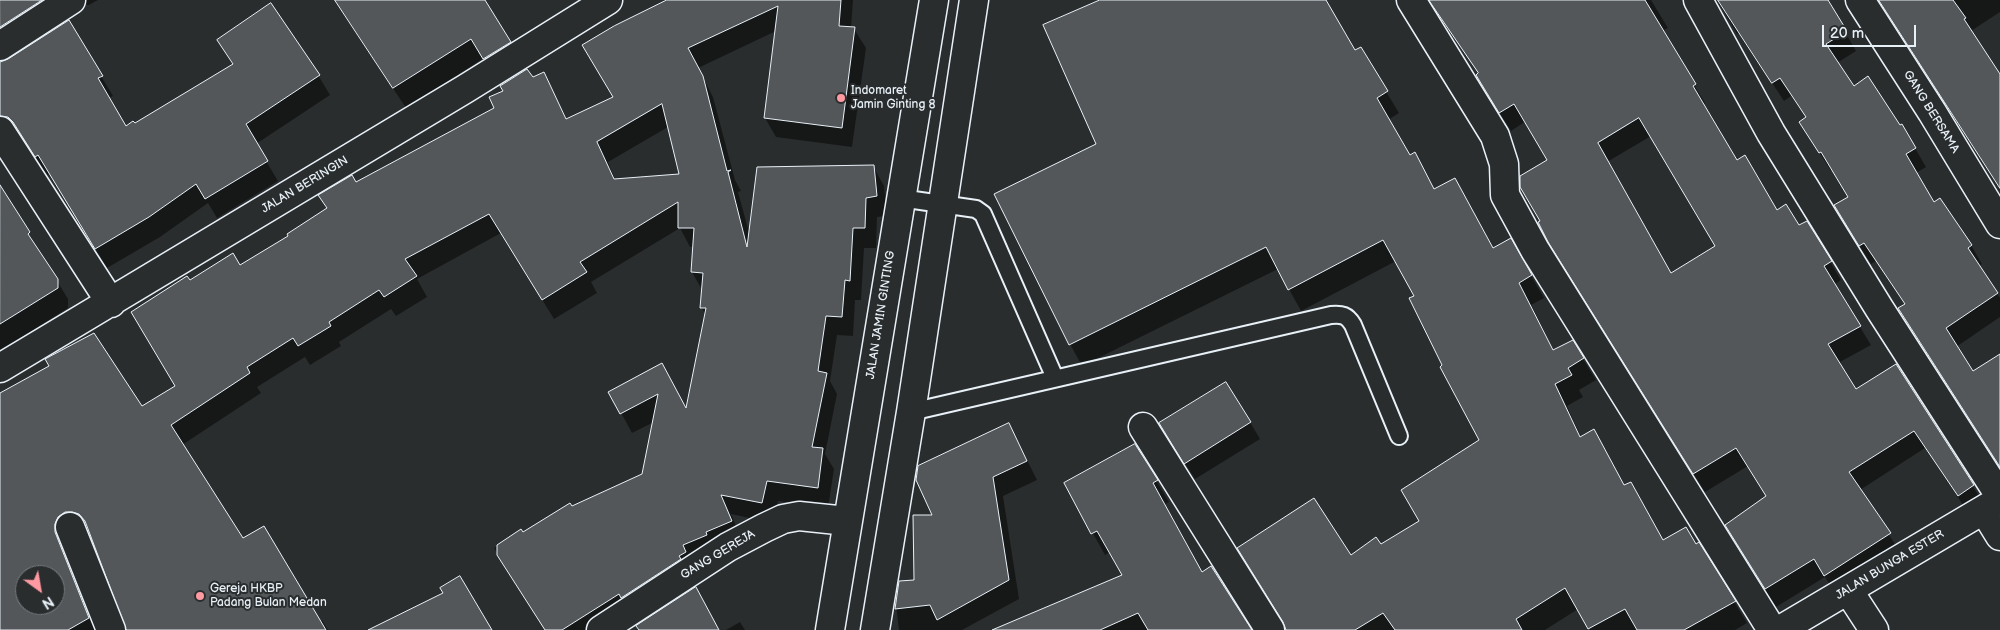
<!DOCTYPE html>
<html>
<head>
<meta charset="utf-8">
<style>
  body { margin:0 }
  #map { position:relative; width:2000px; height:630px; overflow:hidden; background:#2a2d2e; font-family:"Balsamiq Sans",sans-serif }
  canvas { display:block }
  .north { position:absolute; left:15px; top:565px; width:50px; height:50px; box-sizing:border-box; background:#2a2d2e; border:1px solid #767b7f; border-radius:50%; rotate:148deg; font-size:14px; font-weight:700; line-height:20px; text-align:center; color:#e8f1f8 }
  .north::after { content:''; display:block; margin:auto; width:18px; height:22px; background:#ff9aa2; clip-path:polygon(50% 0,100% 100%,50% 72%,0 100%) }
  .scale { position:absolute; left:1822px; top:25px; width:94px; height:22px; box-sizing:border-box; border:2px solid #e8f1f8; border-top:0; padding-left:6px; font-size:15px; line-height:18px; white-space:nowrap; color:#e8f1f8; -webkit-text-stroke:4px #2a2d2e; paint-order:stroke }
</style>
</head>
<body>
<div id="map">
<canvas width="2000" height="630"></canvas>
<div class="north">N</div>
<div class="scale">20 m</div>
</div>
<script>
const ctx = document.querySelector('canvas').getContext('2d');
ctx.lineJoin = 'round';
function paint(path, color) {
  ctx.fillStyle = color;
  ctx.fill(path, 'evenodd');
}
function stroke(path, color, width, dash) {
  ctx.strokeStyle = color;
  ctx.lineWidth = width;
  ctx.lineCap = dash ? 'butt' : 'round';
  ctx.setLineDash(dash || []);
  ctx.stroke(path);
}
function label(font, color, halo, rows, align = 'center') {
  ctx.font = font + ' "Balsamiq Sans",sans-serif';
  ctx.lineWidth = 4;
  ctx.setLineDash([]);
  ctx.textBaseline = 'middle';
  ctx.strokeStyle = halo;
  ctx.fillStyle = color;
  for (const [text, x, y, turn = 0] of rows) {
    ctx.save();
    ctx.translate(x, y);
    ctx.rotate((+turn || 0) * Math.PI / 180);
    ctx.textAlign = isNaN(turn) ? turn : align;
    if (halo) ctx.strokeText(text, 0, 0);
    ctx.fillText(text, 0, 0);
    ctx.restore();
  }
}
paint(new Path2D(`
  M 0,0 L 98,0 L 89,5 L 81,4 L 0,55 Z
  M 342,0 L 484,0 L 522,63 L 496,79 L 484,58 L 406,108 L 352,26 L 340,5 Z
  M 669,0 L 853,0 L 851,28 L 854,29 L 866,48 L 852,147 L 776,137 L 765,118 L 776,31 L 698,68 L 713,97 L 735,180 L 741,191 L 738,192 L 750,236 L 873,166 L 884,186 L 887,216 L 877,217 L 876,248 L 864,248 L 861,300 L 855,300 L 853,336 L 837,335 L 830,381 L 837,394 L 825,454 L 834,469 L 828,508 L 778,501 L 773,523 L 731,514 L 742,540 L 614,630 L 546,630 L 494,548 L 521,531 L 523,534 L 572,507 L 643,475 L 654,422 L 632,433 L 610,392 L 662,364 L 687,410 L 706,315 L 701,307 L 702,290 L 692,272 L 694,247 L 690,247 L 680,228 L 591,282 L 597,293 L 554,319 L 501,233 L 417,279 L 427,297 L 396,316 L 391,309 L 339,342 L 341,346 L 310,365 L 305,357 L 257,387 L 261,393 L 182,445 L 243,540 L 320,622 L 322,620 L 328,630 L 127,630 L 91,534 L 85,531 L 97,630 L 0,630 L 0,394 L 141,408 L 177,386 L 189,282 L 240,267 L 290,237 L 328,209 L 356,184 L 495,108 L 532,79 L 544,73 L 567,120 L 615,98 ZM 668,127 L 680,175 L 615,180 L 608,162 ZM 25,575 L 55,575 L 55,605 L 25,605 Z
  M 1103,0 L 1317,0 L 1355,52 L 1360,48 L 1399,113 L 1388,120 L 1410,156 L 1435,191 L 1493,250 L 1510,240 L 1544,298 L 1531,305 L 1554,351 L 1572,341 L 1583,359 L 1596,380 L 1579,390 L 1583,397 L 1567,406 L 1581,437 L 1624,487 L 1663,542 L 1696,546 L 1699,544 L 1747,623 L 1735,630 L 1590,630 L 1578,609 L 1545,630 L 1287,630 L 1350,557 L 1380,546 L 1421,522 L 1480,440 L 1444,366 L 1416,296 L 1396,261 L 1301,311 L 1278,269 L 1082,366 L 1070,344 L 1097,145 Z
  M 1421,0 L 1651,0 L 1668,28 L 1662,31 L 1705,103 L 1703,105 L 1736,162 L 1777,211 L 1799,227 L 1807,223 L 1841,280 L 1834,285 L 1871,345 L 1838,363 L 1856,390 L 1896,365 L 1984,504 L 1969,514 L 1925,448 L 1860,490 L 1900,552 L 1836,594 L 1825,577 L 1776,607 L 1737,544 L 1767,497 L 1748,466 L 1705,492 L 1561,261 L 1542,221 L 1549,160 L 1526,121 L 1511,131 L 1488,94 L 1479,75 L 1437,10 ZM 1651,136 L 1717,247 L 1671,274 L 1607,162 Z
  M 1717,0 L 1761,0 L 1830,6 L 1856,51 L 1837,63 L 1854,87 L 1899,127 L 1902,126 L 1926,167 L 1916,173 L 1934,203 L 1971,245 L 1982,264 L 1979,266 L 2000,298 L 2000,317 L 1956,347 L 1972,373 L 2000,355 L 2000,467 L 1910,327 L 1899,309 L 1905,305 L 1876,261 L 1871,264 L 1846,224 L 1850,198 L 1833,170 L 1831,171 L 1800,122 L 1807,118 L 1791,96 L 1784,101 L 1739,33 L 1737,34 Z
  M 1876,0 L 2000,0 L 2000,12 L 1971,31 L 2000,76 L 2000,188 L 1885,10 Z
  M 218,41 L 318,75 L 330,95 L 256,144 L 278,181 L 217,218 L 208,203 L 160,237 L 107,268 L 50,174 L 47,175 L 26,142 L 0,123 L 0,63 L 101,76 L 113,96 L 108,98 L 126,128 L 134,125 L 233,65 Z
  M 0,187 L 68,299 L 68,308 L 0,351 Z
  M 1250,422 L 1260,439 L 1195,479 L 1170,440 Z
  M 1009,424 L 1037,480 L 1003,496 L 1019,599 L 962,630 L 899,630 L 896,605 L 916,581 L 934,516 Z
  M 1135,445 L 1169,502 L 1164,505 L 1202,573 L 1250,630 L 1012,630 L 1124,576 L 1110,552 L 1105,555 L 1065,483 Z
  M 740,622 L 745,630 L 726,630 Z`), '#0007');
const building = new Path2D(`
  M 0,0 L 42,0 L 0,27 Z
  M 335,0 L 485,0 L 511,42 L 483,59 L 471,39 L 393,88 Z
  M 667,0 L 841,0 L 839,26 L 855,27 L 842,128 L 764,118 L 778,6 L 688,48 L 703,76 L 727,171 L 731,170 L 728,172 L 747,247 L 757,167 L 874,165 L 877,196 L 866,198 L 865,228 L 853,228 L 850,281 L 845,280 L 842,317 L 826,316 L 818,371 L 827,373 L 812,447 L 823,448 L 818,488 L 767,481 L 762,503 L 721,495 L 732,521 L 706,532 L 707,535 L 683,545 L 686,552 L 679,556 L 681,559 L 621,598 L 619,594 L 562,630 L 545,630 L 497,555 L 497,545 L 521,529 L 523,532 L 570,503 L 572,506 L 642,474 L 658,394 L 620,414 L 608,392 L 662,363 L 686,408 L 706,308 L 700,308 L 703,273 L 691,272 L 694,228 L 678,228 L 678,202 L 580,262 L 587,272 L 542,300 L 489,214 L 405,259 L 417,276 L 384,297 L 379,290 L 329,322 L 331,326 L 298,346 L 293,338 L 247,367 L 250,373 L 171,425 L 243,538 L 264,526 L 326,630 L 126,630 L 85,521 L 79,514 L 72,512 L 65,512 L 58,517 L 55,524 L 55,532 L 89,618 L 68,630 L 0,630 L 0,393 L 49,366 L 45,359 L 94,333 L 142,406 L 175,386 L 131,312 L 187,276 L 190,280 L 233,253 L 240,265 L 288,236 L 287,234 L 327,208 L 318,195 L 352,175 L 356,182 L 494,108 L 489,97 L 503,91 L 500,86 L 527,69 L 533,77 L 544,72 L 566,119 L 613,97 L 582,45 L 614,26 ZM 662,104 L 679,174 L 614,179 L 597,142 ZM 25,575 L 55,575 L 55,605 L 25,605 Z
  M 1100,0 L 1326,0 L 1355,50 L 1361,47 L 1388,91 L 1377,98 L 1410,155 L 1415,152 L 1434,189 L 1455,178 L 1493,248 L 1511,238 L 1532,275 L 1519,283 L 1553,350 L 1573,340 L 1584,358 L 1568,368 L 1572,375 L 1555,384 L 1580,437 L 1594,429 L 1624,485 L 1631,482 L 1663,540 L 1686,527 L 1696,544 L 1699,542 L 1736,601 L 1684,630 L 1637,630 L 1625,609 L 1588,629 L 1565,588 L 1516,619 L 1522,630 L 1395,630 L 1383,613 L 1355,630 L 1286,630 L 1283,622 L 1237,548 L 1314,498 L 1351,555 L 1376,537 L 1381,544 L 1419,521 L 1401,490 L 1479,440 L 1440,367 L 1442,365 L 1409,298 L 1414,296 L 1383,240 L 1288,290 L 1266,247 L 1069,345 L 994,194 L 1096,144 L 1043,25 Z
  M 1429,0 L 1645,0 L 1696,84 L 1693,86 L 1737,160 L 1745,155 L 1777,210 L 1786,204 L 1799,225 L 1807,221 L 1832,261 L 1824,266 L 1861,326 L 1828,344 L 1856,389 L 1896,364 L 1974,485 L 1958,496 L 1914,431 L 1849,472 L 1891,533 L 1824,576 L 1814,559 L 1765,589 L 1725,525 L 1766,496 L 1736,448 L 1693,474 L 1548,242 L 1538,222 L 1540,221 L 1520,187 L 1520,176 L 1547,160 L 1514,104 L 1499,113 L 1476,75 L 1478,73 ZM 1639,118 L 1715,246 L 1671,273 L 1598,143 Z
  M 1718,0 L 1828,0 L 1847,31 L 1826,44 L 1854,86 L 1868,76 L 1900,125 L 1902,124 L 1916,148 L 1906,154 L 1934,202 L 1940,198 L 1972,245 L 1968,248 L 1998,293 L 1946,328 L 1973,371 L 2000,354 L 2000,467 L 1898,308 L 1905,304 L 1864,243 L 1859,246 L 1834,205 L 1848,197 L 1821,152 L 1819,153 L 1799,122 L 1806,117 L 1780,78 L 1772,83 Z
  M 1879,0 L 1953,0 L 1966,18 L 1964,19 L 2000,74 L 2000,188 Z
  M 271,3 L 320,75 L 246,124 L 268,161 L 205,199 L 196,184 L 149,217 L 95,249 L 38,155 L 35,157 L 13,122 L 8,117 L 0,116 L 0,62 L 8,59 L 69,20 L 103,76 L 98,78 L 126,126 L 133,121 L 135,123 L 233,64 L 217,40 Z
  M 0,185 L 30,232 L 28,234 L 58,279 L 58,288 L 0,324 Z
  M 1226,382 L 1251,422 L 1184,464 L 1159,423 Z
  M 1009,423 L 1027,461 L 993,477 L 1009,580 L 937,620 L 930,605 L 895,609 L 899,581 L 914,580 L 913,515 L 932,515 L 916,480 L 918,466 Z
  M 1135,444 L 1158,480 L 1153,483 L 1202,572 L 1211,566 L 1252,630 L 1148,630 L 1138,613 L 1100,630 L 992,630 L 1122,575 L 1097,531 L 1091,534 L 1064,483 Z
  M 460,576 L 492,630 L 368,630 L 443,593 L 440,588 Z
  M 696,587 L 719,630 L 639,630 L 636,626 Z`);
paint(building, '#535759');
stroke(building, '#e8f1f8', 1);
const service = new Path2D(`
  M 900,198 L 976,209 L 983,214 L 1055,378
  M 911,412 L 1331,315 C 1342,314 1347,315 1353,325 L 1399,436`);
const minor = new Path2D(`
  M 1411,0 L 1495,136 L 1504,164 L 1505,195 L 1535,250 L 1772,630
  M 1698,0 L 1771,133 L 1879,308 L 2000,496
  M 1860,0 L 1932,112 L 2000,224
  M 0,46 L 71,0
  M 0,131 L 111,303
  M 0,368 L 465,89 L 608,0
  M 1143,427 L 1270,630
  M 1984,510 L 2000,536
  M 70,527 L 111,630
  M 1848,590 L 1874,630
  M 601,630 L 728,547 L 764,528 L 783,519 L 799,516 L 847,521
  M 1780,630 L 2000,500`);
const primary = new Path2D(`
  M 830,630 L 934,0
  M 875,630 L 911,412 L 974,0`);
stroke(service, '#e8f1f8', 20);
stroke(minor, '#e8f1f8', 31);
stroke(primary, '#e8f1f8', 31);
stroke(service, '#2a2d2e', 16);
stroke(minor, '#2a2d2e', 28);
stroke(primary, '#2a2d2e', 28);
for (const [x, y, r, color] of [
  [841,98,5,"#ff9aa2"],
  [200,596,5,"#ff9aa2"]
]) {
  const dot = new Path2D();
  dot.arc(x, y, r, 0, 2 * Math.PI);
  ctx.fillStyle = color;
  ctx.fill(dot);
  stroke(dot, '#2a2d2e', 2);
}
label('12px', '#e8f1f8', '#2a2d2e', [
  ["Indomaret",851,91],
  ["Jamin Ginting 8",851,105],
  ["Gereja HKBP",210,589],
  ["Padang Bulan Medan",210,603]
], 'left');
label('12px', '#e8f1f8', '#2a2d2e', [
  ["GANG BERSAMA",1931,112,58],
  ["JALAN BERINGIN",305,185,-31],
  ["JALAN JAMIN GINTING",881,315,-81],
  ["GANG GEREJA",718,555,-31],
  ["JALAN BUNGA ESTER",1890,565,-31]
]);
</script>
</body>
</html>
